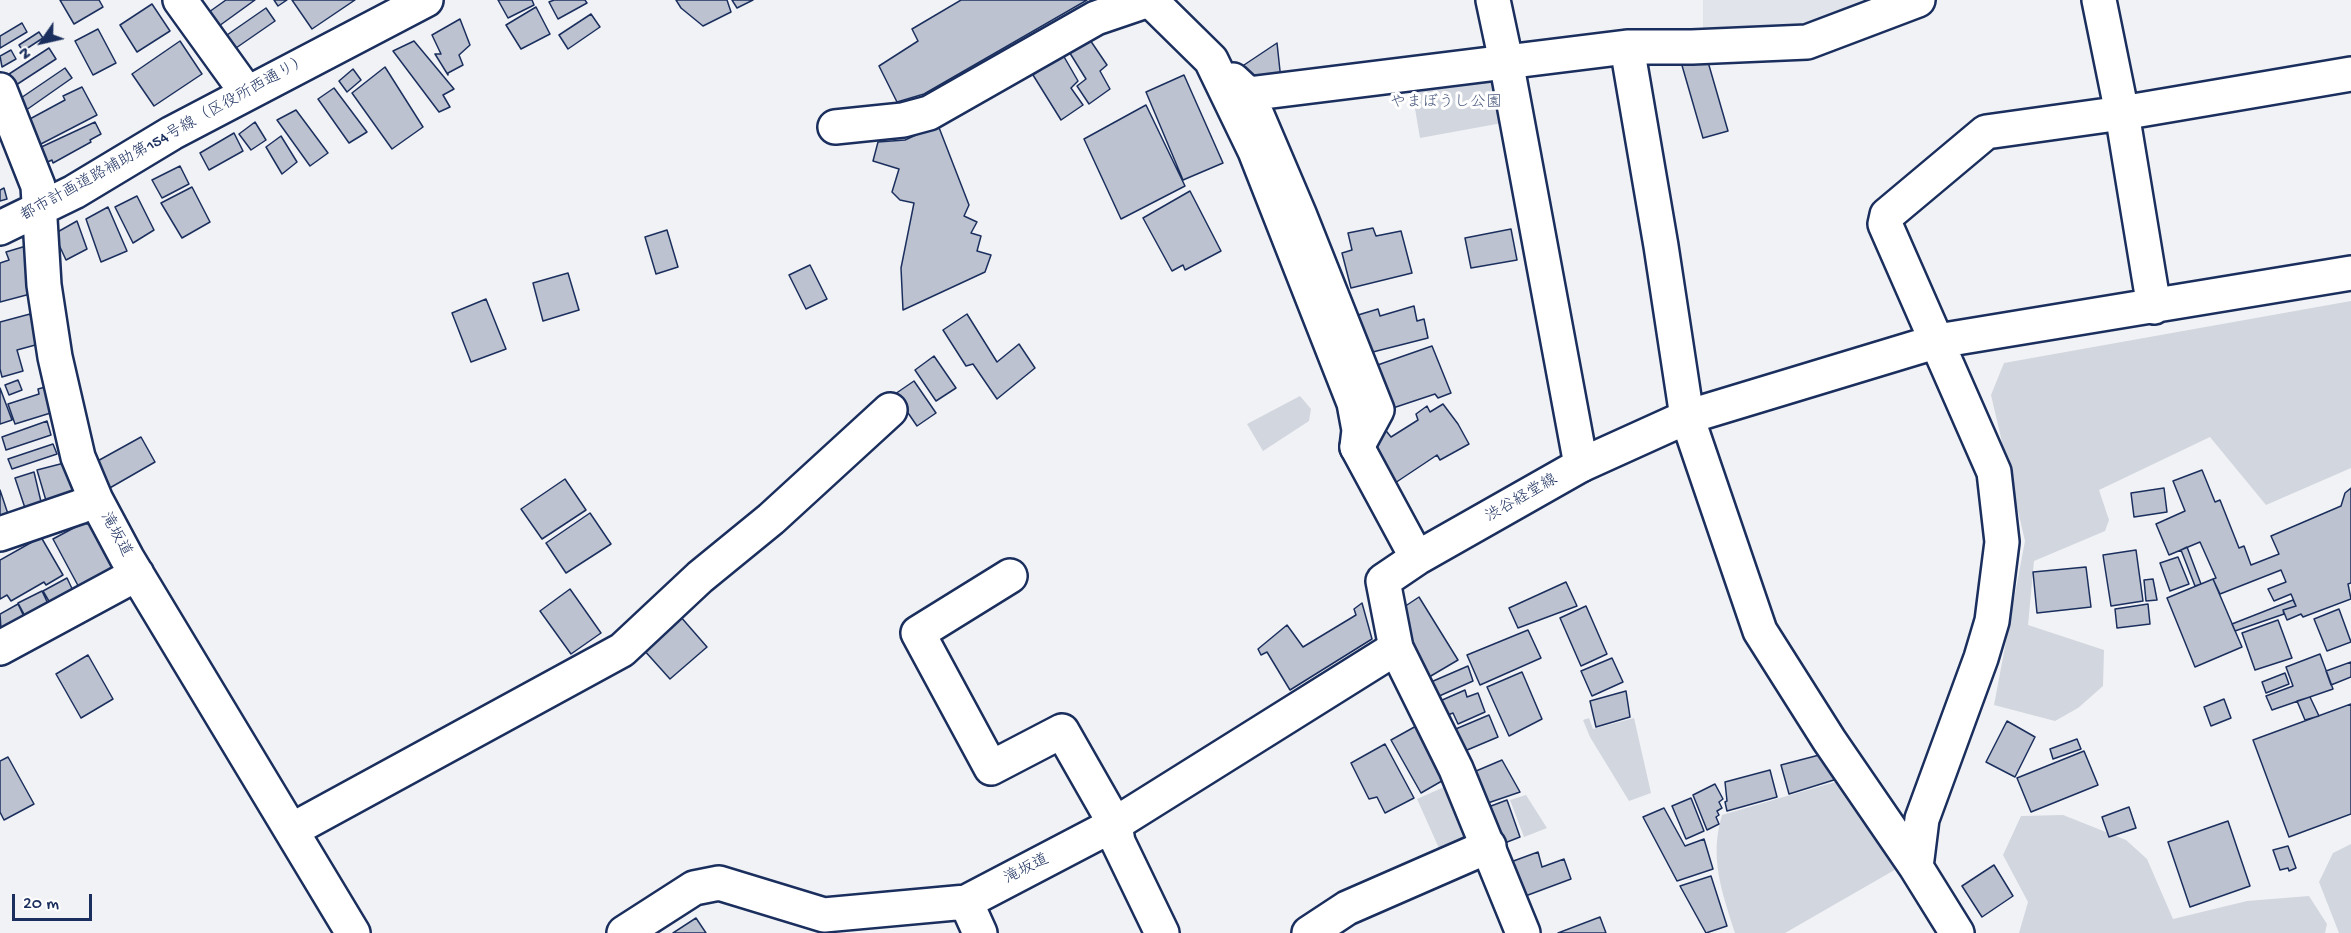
<!DOCTYPE html>
<html>
<head>
<meta charset="utf-8">
<style>
  body { margin:0 }
  #map { position:relative; width:2351px; height:933px; overflow:hidden; background:#f1f2f5; font-family:"Gochi Hand",sans-serif }
  canvas { display:block }
  .north { position:absolute; left:12px; top:12px; width:60px; height:60px; -webkit-text-stroke:4px #fff; paint-order:stroke; rotate:236deg; font-size:16px; font-weight:700; line-height:24px; text-align:center; color:#1b2f5e }
  .north::after { content:''; display:block; margin:auto; width:21px; height:27px; background:#1b2f5e; clip-path:polygon(50% 0,100% 100%,50% 72%,0 100%) }
  .scale { position:absolute; left:12px; top:894px; width:80px; height:27px; box-sizing:border-box; border:3px solid #1b2f5e; border-top:0; padding-left:8px; font-size:18px; line-height:21px; white-space:nowrap; color:#1b2f5e; -webkit-text-stroke:4px #fff; paint-order:stroke }
</style>
</head>
<body>
<div id="map">
<canvas width="2351" height="933"></canvas>
<div class="north">N</div>
<div class="scale">20 m</div>
</div>
<script>
const ctx = document.querySelector('canvas').getContext('2d');
ctx.lineJoin = 'round';
function paint(path, color) {
  ctx.fillStyle = color;
  ctx.fill(path, 'evenodd');
}
function stroke(path, color, width, dash) {
  ctx.strokeStyle = color;
  ctx.lineWidth = width;
  ctx.lineCap = dash ? 'butt' : 'round';
  ctx.setLineDash(dash || []);
  ctx.stroke(path);
}
function label(font, color, halo, rows, align = 'center') {
  ctx.font = font + ' "Gochi Hand","Klee One",sans-serif';
  ctx.lineWidth = 6;
  ctx.setLineDash([]);
  ctx.textBaseline = 'middle';
  ctx.strokeStyle = halo;
  ctx.fillStyle = color;
  for (const [text, x, y, turn = 0] of rows) {
    ctx.save();
    ctx.translate(x, y);
    ctx.rotate((+turn || 0) * Math.PI / 180);
    ctx.textAlign = isNaN(turn) ? turn : align;
    if (halo) ctx.strokeText(text, 0, 0);
    ctx.fillText(text, 0, 0);
    ctx.restore();
  }
}
paint(new Path2D(`
  M 1703,0 L 1890,0 L 1792,35 L 1703,37 Z`), '#e1e4ea');
paint(new Path2D(`
  M 1503,68 L 1513,121 L 1420,138 L 1410,79 Z
  M 2351,301 L 2351,468 L 2266,505 L 2210,437 L 2099,490 L 2109,520 L 2105,531 L 2034,561 L 2028,625 L 2104,650 L 2103,686 L 2078,708 L 2055,721 L 1994,705 L 2025,541 L 1991,395 L 2004,363 Z
  M 1300,396 L 1311,409 L 1309,421 L 1263,451 L 1247,424 Z
  M 1589,718 L 1593,729 L 1634,718 L 1651,793 L 1629,801 L 1590,737 L 1583,720 Z
  M 1842,780 L 1898,868 L 1785,933 L 1735,933 C 1722,892 1709,858 1722,815 Z
  M 1451,784 L 1473,837 L 1442,855 L 1417,799 Z
  M 1526,795 L 1547,828 L 1524,837 L 1510,800 Z
  M 2063,815 L 2126,840 L 2147,859 L 2173,919 L 2247,901 L 2309,896 L 2327,924 L 2325,933 L 2019,933 L 2028,902 L 2003,855 L 2021,816 Z
  M 2351,844 L 2351,933 L 2339,933 L 2319,882 L 2333,853 Z`), '#d2d6df');
const building = new Path2D(`
  M 60,0 L 99,0 L 103,7 L 74,24 Z
  M 226,0 L 255,0 L 219,26 L 209,12 Z
  M 274,0 L 287,0 L 278,6 Z
  M 292,0 L 355,0 L 312,29 Z
  M 498,0 L 532,0 L 534,5 L 508,18 Z
  M 554,0 L 585,0 L 587,3 L 558,19 L 549,2 Z
  M 676,0 L 727,0 L 731,12 L 703,26 L 681,8 Z
  M 732,0 L 753,0 L 737,8 Z
  M 961,0 L 1087,0 L 924,94 L 897,102 L 879,66 L 918,41 L 912,29 Z
  M 152,4 L 170,31 L 137,52 L 120,25 Z
  M 536,7 L 550,34 L 521,49 L 506,25 Z
  M 266,8 L 275,21 L 236,48 L 227,35 Z
  M 591,14 L 600,27 L 568,49 L 559,35 Z
  M 460,19 L 470,45 L 459,55 L 463,65 L 448,73 L 448,75 L 435,54 L 441,54 L 432,35 Z
  M 22,23 L 27,32 L 0,48 L 0,36 Z
  M 98,29 L 116,63 L 93,75 L 75,41 Z
  M 39,32 L 43,38 L 23,51 L 19,45 Z
  M 1088,37 L 1107,65 L 1100,71 L 1110,89 L 1089,104 L 1077,86 L 1086,79 L 1068,50 Z
  M 180,41 L 202,74 L 154,106 L 132,74 Z
  M 414,41 L 454,89 L 443,95 L 450,107 L 439,112 L 393,51 Z
  M 1277,43 L 1281,80 L 1249,84 L 1238,69 Z
  M 49,48 L 56,59 L 13,87 L 6,76 Z
  M 11,50 L 16,59 L 2,67 L 0,56 Z
  M 1063,55 L 1078,81 L 1071,88 L 1083,105 L 1061,120 L 1033,75 Z
  M 1706,55 L 1728,131 L 1703,138 L 1681,62 Z
  M 385,67 L 423,127 L 392,149 L 352,93 Z
  M 65,68 L 72,78 L 22,113 L 15,102 Z
  M 353,69 L 361,80 L 347,92 L 339,81 Z
  M 1184,75 L 1223,163 L 1183,180 L 1146,92 Z
  M 82,87 L 97,115 L 39,145 L 28,120 L 65,100 L 63,96 Z
  M 334,88 L 367,132 L 349,143 L 318,99 Z
  M 1146,105 L 1185,186 L 1121,219 L 1084,139 Z
  M 296,110 L 328,153 L 310,166 L 277,120 Z
  M 95,122 L 101,134 L 90,140 L 91,142 L 53,163 L 52,160 L 43,164 L 37,149 Z
  M 255,122 L 266,140 L 251,150 L 239,134 Z
  M 938,125 L 969,205 L 964,216 L 977,222 L 971,233 L 981,236 L 977,251 L 991,255 L 985,272 L 903,310 L 901,268 L 914,203 L 900,200 L 892,192 L 899,169 L 873,161 L 878,142 L 905,140 Z
  M 234,133 L 243,151 L 209,170 L 200,153 Z
  M 281,136 L 297,162 L 282,174 L 266,147 Z
  M 180,166 L 189,184 L 162,198 L 152,180 Z
  M 192,187 L 210,222 L 182,238 L 161,203 Z
  M 4,188 L 7,199 L 0,201 L 0,190 Z
  M 1190,191 L 1221,251 L 1185,270 L 1183,265 L 1172,271 L 1143,218 Z
  M 137,196 L 154,230 L 133,243 L 115,207 Z
  M 108,207 L 127,251 L 101,262 L 86,219 Z
  M 77,221 L 87,249 L 66,260 L 54,234 Z
  M 1373,228 L 1376,236 L 1401,231 L 1412,273 L 1351,288 L 1342,253 L 1352,250 L 1348,233 Z
  M 1511,229 L 1517,260 L 1471,268 L 1465,238 Z
  M 667,230 L 678,267 L 656,274 L 645,237 Z
  M 26,246 L 34,293 L 0,302 L 0,263 L 9,260 L 6,252 Z
  M 810,265 L 827,299 L 806,309 L 789,275 Z
  M 568,273 L 579,310 L 543,321 L 533,283 Z
  M 486,299 L 506,349 L 471,362 L 452,313 Z
  M 1414,306 L 1417,321 L 1424,319 L 1428,338 L 1361,355 L 1348,318 L 1378,309 L 1380,316 Z
  M 30,314 L 39,344 L 17,350 L 23,371 L 2,377 L 0,369 L 0,322 Z
  M 967,314 L 997,362 L 1019,344 L 1035,368 L 997,399 L 973,364 L 966,366 L 943,330 Z
  M 1432,346 L 1451,393 L 1438,398 L 1435,394 L 1384,411 L 1369,368 Z
  M 934,356 L 956,388 L 936,401 L 915,370 Z
  M 18,380 L 22,390 L 9,395 L 5,385 Z
  M 914,381 L 936,413 L 917,426 L 895,394 Z
  M 49,386 L 57,411 L 15,424 L 8,404 L 39,394 L 38,389 Z
  M 0,388 L 12,420 L 0,424 Z
  M 1443,404 L 1458,424 L 1469,444 L 1440,460 L 1437,455 L 1389,487 L 1367,438 L 1383,427 L 1391,437 L 1418,420 L 1416,414 L 1427,406 L 1430,412 Z
  M 47,421 L 51,435 L 6,450 L 2,437 Z
  M 141,437 L 155,462 L 108,489 L 94,463 Z
  M 53,444 L 57,454 L 12,469 L 8,459 Z
  M 68,462 L 77,496 L 47,504 L 37,470 Z
  M 2202,470 L 2215,502 L 2220,500 L 2239,548 L 2244,546 L 2251,565 L 2279,554 L 2271,536 L 2341,506 L 2345,493 L 2351,488 L 2351,583 L 2348,584 L 2351,599 L 2303,617 L 2301,614 L 2287,620 L 2283,610 L 2296,606 L 2291,594 L 2274,601 L 2268,589 L 2286,582 L 2281,570 L 2220,594 L 2213,579 L 2216,578 L 2200,542 L 2169,555 L 2156,524 L 2185,511 L 2173,481 Z
  M 34,472 L 42,506 L 26,511 L 15,478 Z
  M 565,479 L 586,510 L 542,539 L 521,509 Z
  M 2164,488 L 2167,512 L 2134,517 L 2131,493 Z
  M 0,490 L 8,514 L 0,517 Z
  M 590,513 L 611,544 L 566,573 L 546,543 Z
  M 83,523 L 92,525 L 116,575 L 82,593 L 53,539 Z
  M 41,537 L 63,575 L 46,585 L 44,582 L 11,601 L 7,595 L 0,599 L 0,560 Z
  M 2187,547 L 2201,584 L 2195,586 L 2181,550 Z
  M 2136,550 L 2143,601 L 2111,606 L 2103,555 Z
  M 2178,557 L 2189,584 L 2170,591 L 2160,563 Z
  M 2086,567 L 2091,607 L 2037,613 L 2033,572 Z
  M 67,578 L 76,597 L 50,603 L 43,591 Z
  M 2153,579 L 2157,600 L 2146,601 L 2144,580 Z
  M 2213,579 L 2242,647 L 2195,667 L 2167,598 Z
  M 1566,582 L 1577,606 L 1518,628 L 1509,608 Z
  M 570,589 L 601,633 L 571,654 L 540,611 Z
  M 42,591 L 51,610 L 25,616 L 18,603 Z
  M 1419,597 L 1458,660 L 1424,680 L 1401,640 L 1410,634 L 1398,611 Z
  M 2293,600 L 2296,606 L 2283,610 L 2284,614 L 2235,631 L 2232,624 Z
  M 1362,603 L 1372,639 L 1290,690 L 1267,652 L 1261,655 L 1258,649 L 1287,625 L 1303,647 L 1356,615 L 1354,609 Z
  M 18,604 L 27,623 L 1,629 L 0,614 Z
  M 2148,604 L 2150,624 L 2117,628 L 2115,609 Z
  M 1586,606 L 1607,654 L 1581,666 L 1560,618 Z
  M 2339,609 L 2351,642 L 2327,651 L 2314,619 Z
  M 680,616 L 707,647 L 670,679 L 643,649 Z
  M 2278,620 L 2292,658 L 2255,670 L 2242,633 Z
  M 1528,630 L 1541,658 L 1480,685 L 1467,655 Z
  M 2320,654 L 2333,689 L 2272,710 L 2266,696 L 2293,686 L 2286,667 Z
  M 88,655 L 113,699 L 81,718 L 56,674 Z
  M 1612,658 L 1623,682 L 1592,696 L 1581,671 Z
  M 2351,662 L 2351,677 L 2331,685 L 2326,671 Z
  M 1468,666 L 1473,681 L 1437,697 L 1431,682 Z
  M 1522,672 L 1542,719 L 1509,736 L 1487,687 Z
  M 2285,673 L 2289,684 L 2266,693 L 2262,682 Z
  M 1465,690 L 1467,697 L 1478,693 L 1485,712 L 1458,724 L 1453,713 L 1445,716 L 1440,701 Z
  M 1626,691 L 1630,717 L 1596,727 L 1590,701 Z
  M 2310,697 L 2319,716 L 2305,720 L 2297,701 Z
  M 2224,699 L 2231,718 L 2211,726 L 2204,707 Z
  M 2351,704 L 2351,814 L 2289,837 L 2253,740 Z
  M 1489,715 L 1498,737 L 1460,753 L 1451,731 Z
  M 2007,721 L 2035,737 L 2015,777 L 1986,762 Z
  M 1418,725 L 1447,778 L 1421,793 L 1391,740 Z
  M 2077,739 L 2081,749 L 2053,759 L 2050,749 Z
  M 1385,744 L 1414,798 L 1385,813 L 1377,797 L 1369,799 L 1351,763 Z
  M 2084,751 L 2098,785 L 2031,812 L 2017,778 Z
  M 1823,754 L 1837,779 L 1789,794 L 1781,765 Z
  M 8,757 L 34,804 L 4,820 L 0,812 L 0,761 Z
  M 1502,760 L 1520,792 L 1482,805 L 1469,774 Z
  M 1770,770 L 1777,797 L 1727,811 L 1725,802 L 1727,801 L 1725,782 Z
  M 1715,784 L 1723,799 L 1719,802 L 1722,808 L 1717,811 L 1719,815 L 1716,817 L 1719,824 L 1707,830 L 1693,795 Z
  M 1691,798 L 1704,831 L 1686,839 L 1672,806 Z
  M 1507,800 L 1520,837 L 1497,846 L 1483,809 Z
  M 2129,807 L 2136,828 L 2109,837 L 2102,817 Z
  M 1664,808 L 1685,846 L 1704,839 L 1713,869 L 1677,881 L 1643,817 Z
  M 2228,821 L 2250,886 L 2190,907 L 2168,842 Z
  M 2288,846 L 2296,868 L 2289,871 L 2288,868 L 2280,870 L 2273,850 Z
  M 1538,852 L 1542,867 L 1564,859 L 1571,879 L 1520,898 L 1508,863 Z
  M 1994,865 L 2013,896 L 1982,917 L 1962,886 Z
  M 1711,876 L 1727,926 L 1706,933 L 1680,886 Z
  M 1600,917 L 1606,933 L 1558,933 Z
  M 696,918 L 706,933 L 673,933 Z`);
paint(building, '#bcc2d0');
stroke(building, '#1b2f5e', 1.5);
const minor = new Path2D(`
  M 180,0 L 247,93
  M 2099,0 L 2122,113 L 2154,307
  M 1627,47 L 1661,246 L 1687,417 L 1760,631 L 1829,740 L 1916,867 L 1957,933
  M 1233,80 L 1248,94 L 1300,216 L 1377,410 L 1357,447
  M 0,90 L 38,186 L 44,285 L 55,357 L 78,457 L 96,500 L 127,558 L 353,933
  M 1248,94 L 1627,47 L 1692,47 L 1807,42 L 1918,0
  M 835,127 L 903,120 L 929,113 L 1096,18 L 1149,0
  M 0,228 L 74,192 L 172,133 L 426,0
  M 1581,465 L 1687,417 L 1938,341 L 2351,273
  M 0,534 L 79,507 L 96,500
  M 1010,576 L 918,633 L 991,768 L 1062,731 L 1115,824 L 1118,842 L 1162,933
  M 0,648 L 137,574
  M 292,830 L 622,650 L 700,577 L 771,519 L 890,410
  M 1916,867 L 1922,819 L 1981,658 L 1992,621 L 2002,542 L 1994,472 L 1885,224 L 1887,215 L 1986,132 L 2122,113 L 2351,74
  M 966,902 L 980,933
  M 624,933 L 694,888 L 719,883 L 824,915 L 966,902 L 1115,824 L 1396,648
  M 1309,933 L 1347,908 L 1489,846`);
const major = new Path2D(`
  M 1150,0 L 1211,60 L 1255,151 L 1354,403 L 1359,430 L 1357,447 L 1417,558
  M 1493,0 L 1506,61 L 1581,465 L 1417,558 L 1383,581 L 1396,648 L 1456,769 L 1523,933`);
stroke(minor, '#1b2f5e', 38);
stroke(major, '#1b2f5e', 38);
stroke(minor, '#fff', 33);
stroke(major, '#fff', 33);
label('16px', '#49597e', '#fff', [
  ["やまぼうし公園",1446,104]
]);
label('16px', '#1b2f5e', '#fff', [
  ["都市計画道路補助第154号線（区役所西通り）",165,139,-29],
  ["渋谷経堂線",1522,499,-30],
  ["滝坂道",115,535,61],
  ["滝坂道",1027,870,-27]
]);
</script>
</body>
</html>
